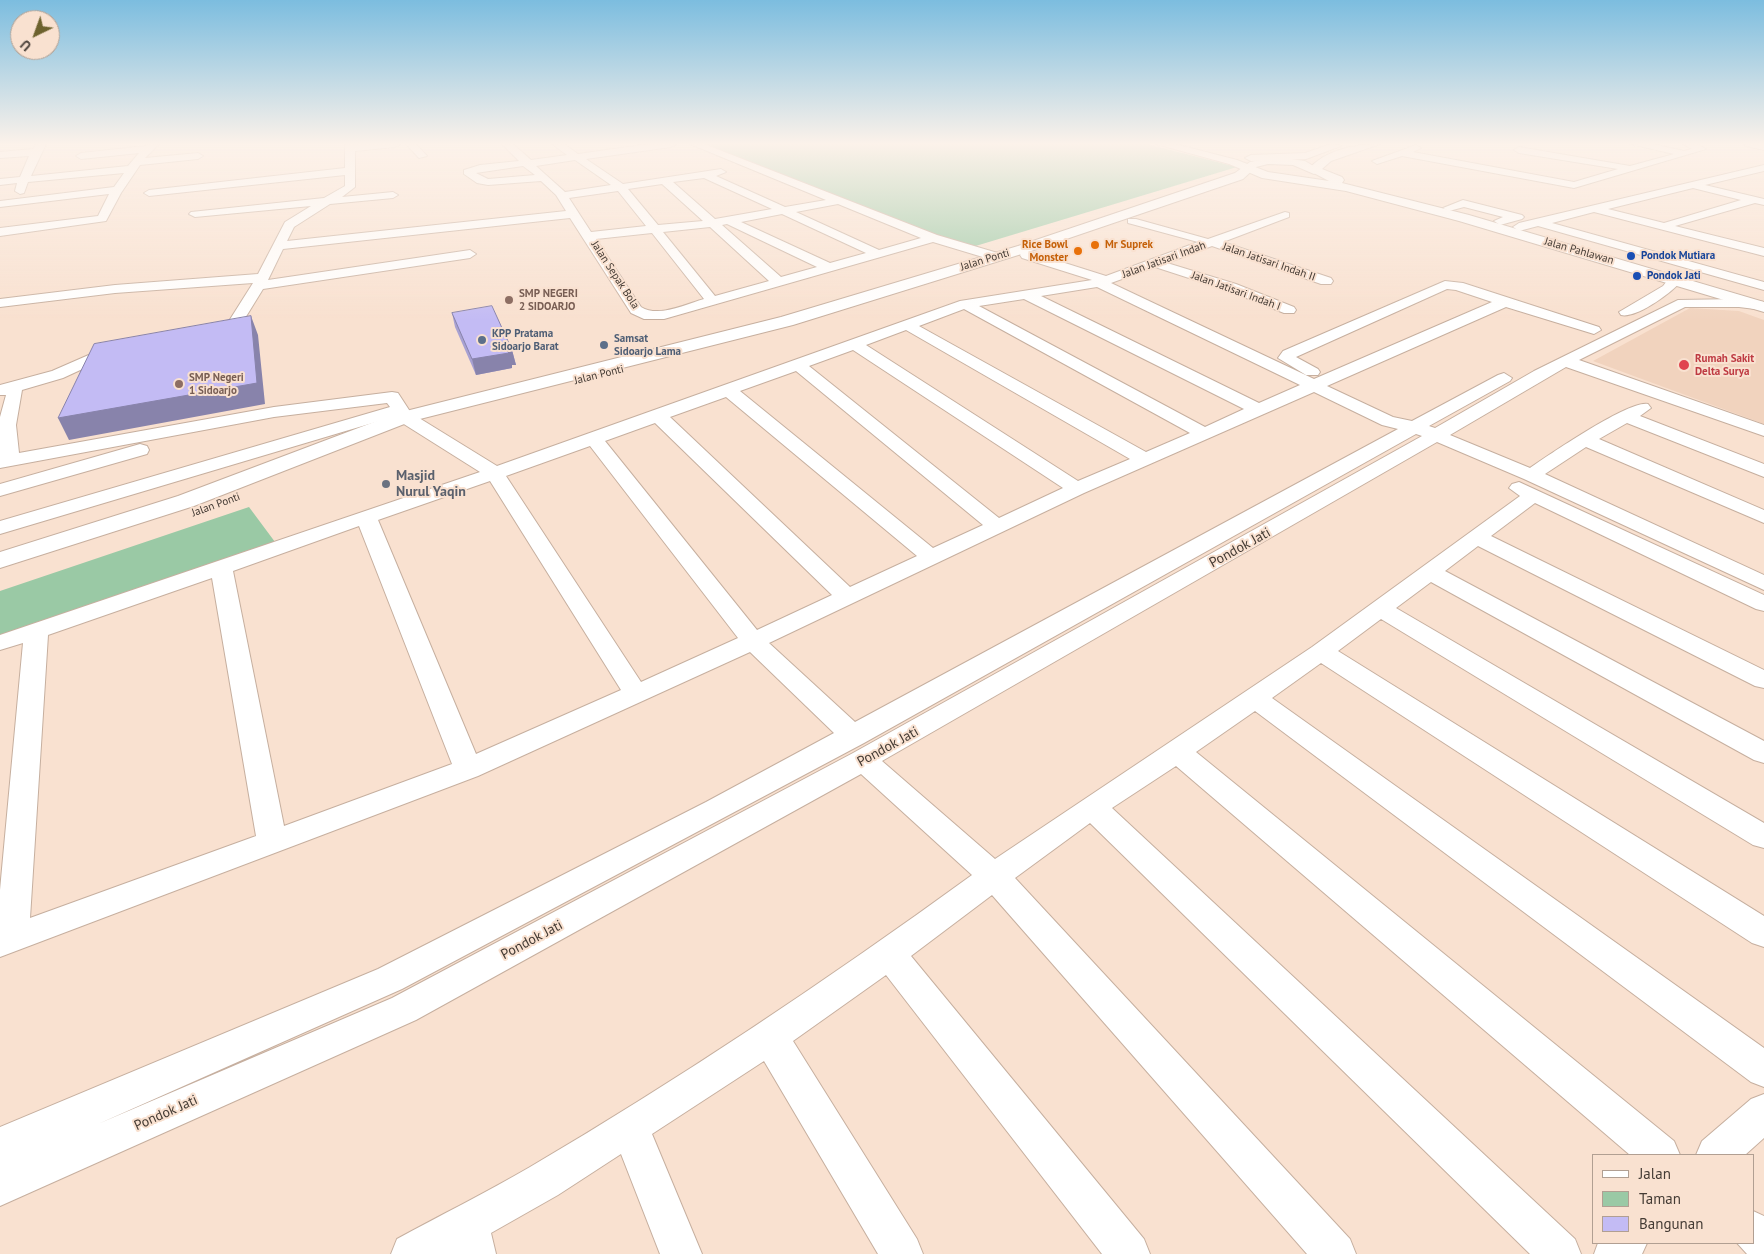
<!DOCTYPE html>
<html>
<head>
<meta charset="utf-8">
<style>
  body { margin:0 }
  #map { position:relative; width:1764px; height:1254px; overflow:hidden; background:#f9e1d0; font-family:"PT Sans",sans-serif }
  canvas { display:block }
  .legend { position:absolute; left:1592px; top:1154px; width:162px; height:90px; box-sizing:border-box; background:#f9e1d0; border:1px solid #b19f92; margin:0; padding:6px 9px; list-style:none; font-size:15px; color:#443b34 }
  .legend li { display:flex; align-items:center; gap:10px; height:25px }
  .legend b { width:25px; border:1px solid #b19f92 }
  .north { position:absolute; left:10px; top:10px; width:50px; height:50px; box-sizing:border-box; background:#f9e1d0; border:1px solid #b19f92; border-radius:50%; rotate:222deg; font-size:14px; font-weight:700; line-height:20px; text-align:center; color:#443b34 }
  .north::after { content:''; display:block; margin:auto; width:18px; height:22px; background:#6d622e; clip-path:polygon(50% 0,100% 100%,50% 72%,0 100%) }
</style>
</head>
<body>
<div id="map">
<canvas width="1764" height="1254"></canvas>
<ul class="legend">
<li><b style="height:6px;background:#fff"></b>Jalan</li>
<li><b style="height:14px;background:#9ac9a5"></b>Taman</li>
<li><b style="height:14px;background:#c3bbf4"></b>Bangunan</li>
</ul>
<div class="north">U</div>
</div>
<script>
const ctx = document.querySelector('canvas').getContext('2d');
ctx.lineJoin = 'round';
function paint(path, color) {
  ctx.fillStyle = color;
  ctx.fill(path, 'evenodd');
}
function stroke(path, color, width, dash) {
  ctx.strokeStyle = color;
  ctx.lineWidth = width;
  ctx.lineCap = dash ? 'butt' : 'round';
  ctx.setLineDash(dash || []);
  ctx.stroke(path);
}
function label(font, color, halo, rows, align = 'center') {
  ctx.font = font + ' "PT Sans",sans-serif';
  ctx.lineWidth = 4;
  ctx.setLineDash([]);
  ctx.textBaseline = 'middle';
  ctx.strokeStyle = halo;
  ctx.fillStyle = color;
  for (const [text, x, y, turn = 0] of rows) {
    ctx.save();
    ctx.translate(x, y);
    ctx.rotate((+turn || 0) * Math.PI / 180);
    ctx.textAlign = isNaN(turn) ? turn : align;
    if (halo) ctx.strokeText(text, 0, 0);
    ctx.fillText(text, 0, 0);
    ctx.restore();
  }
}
paint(new Path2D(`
  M 1690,308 L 1739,311 L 1764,320 L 1764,424 L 1593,361 Z`), '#f1d3be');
paint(new Path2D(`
  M 695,144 L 1147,144 L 1237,167 L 969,248 Z
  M 249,507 L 275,542 L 0,639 L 0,591 Z`), '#9ac9a5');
const minor = new Path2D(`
  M 36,144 L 46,144 L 31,176 L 128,166 L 139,153 L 81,159 L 76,156 L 81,153 L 145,146 L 148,144 L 159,144 L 145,158 L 198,153 L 203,156 L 198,159 L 140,165 L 121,193 L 106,221 L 0,236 L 0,228 L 98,216 L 109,194 L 0,207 L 0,201 L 114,187 L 124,173 L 28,182 L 24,193 L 20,194 L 15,191 L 17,183 L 0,185 L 0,179 L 20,177 L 29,156 L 0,158 L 0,152 L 33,149 Z
  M 345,144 L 400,144 L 395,147 L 355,151 L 355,187 L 342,197 L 393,192 L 398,195 L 393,198 L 330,204 L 294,227 L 287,241 L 566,211 L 556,195 L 541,181 L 488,185 L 477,183 L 464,174 L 464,170 L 480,165 L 519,161 L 502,144 L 513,144 L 531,160 L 567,155 L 552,144 L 564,144 L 578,154 L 649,144 L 676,144 L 671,147 L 586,159 L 623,184 L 721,169 L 726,172 L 716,176 L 785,207 L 826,200 L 690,144 L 704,144 L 937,235 L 1001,254 L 1002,257 L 996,261 L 933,242 L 664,319 L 644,319 L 631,313 L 570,218 L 283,249 L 268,280 L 470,250 L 476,254 L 470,258 L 263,289 L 239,328 L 210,333 L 203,329 L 205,326 L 229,321 L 253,283 L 115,293 L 0,307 L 0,299 L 115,285 L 258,274 L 285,222 L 311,206 L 195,217 L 189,214 L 191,212 L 324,198 L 345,186 L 345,175 L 149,196 L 144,193 L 149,190 L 345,168 ZM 575,160 L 611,185 L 565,192 L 536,166 ZM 523,166 L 535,175 L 488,179 L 476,173 ZM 704,178 L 772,209 L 715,219 L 673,182 ZM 662,184 L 703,221 L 658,225 L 628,189 ZM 618,191 L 646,226 L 591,232 L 569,198 ZM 838,204 L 921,238 L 879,250 L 796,212 ZM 782,214 L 866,253 L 830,263 L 741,222 ZM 727,224 L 817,267 L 781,277 L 722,225 ZM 710,227 L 769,281 L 715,296 L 663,232 ZM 652,233 L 704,299 C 686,304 659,318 641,307 L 596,239 Z
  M 406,144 L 416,144 L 427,156 L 419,158 Z
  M 1630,144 L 1652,144 L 1684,151 L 1692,149 L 1683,144 L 1697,144 L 1706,149 L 1574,188 L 1402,156 L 1377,164 L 1372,161 L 1416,145 L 1421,148 L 1413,152 L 1574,182 L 1618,169 L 1519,153 L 1514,150 L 1519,147 L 1630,166 L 1674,154 Z
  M 1744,144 L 1764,144 L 1764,150 L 1746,146 Z
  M 1764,165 L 1764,171 L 1705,185 L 1764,199 L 1764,205 L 1755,203 L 1675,226 L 1764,248 L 1764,256 L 1594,212 L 1552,223 L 1764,282 L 1764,290 L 1538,226 L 1519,231 L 1513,227 L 1519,223 ZM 1693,188 L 1741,200 L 1664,223 L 1608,209 Z
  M 1463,200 L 1522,215 L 1524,217 L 1522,219 L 1500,225 L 1494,221 L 1503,217 L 1464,207 L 1449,211 L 1443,208 Z
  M 1285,212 L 1289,213 L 1289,217 L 1223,242 L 1331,278 L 1333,281 L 1331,284 L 1321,284 L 1212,246 L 1167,263 L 1236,284 L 1294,307 L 1296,310 L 1294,313 L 1284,313 L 1226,290 L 1155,267 L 1111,283 L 1314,379 L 1492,302 L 1456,290 L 1447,289 L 1296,357 L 1318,369 L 1320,372 L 1318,375 L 1306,375 L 1278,358 L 1283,351 L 1445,281 L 1463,283 L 1599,327 L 1601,330 L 1594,334 L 1506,307 L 1327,386 L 1393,417 L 1412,421 L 1498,375 L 1504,373 L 1512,378 L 1510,381 L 1429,426 L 1435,428 L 1534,371 L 1678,300 L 1739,299 L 1764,302 L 1763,310 L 1739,307 L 1685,307 L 1579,360 L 1764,425 L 1764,436 L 1566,367 L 1450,435 L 1530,468 C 1549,455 1629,400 1648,404 L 1651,408 L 1640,416 L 1764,464 L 1764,477 L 1627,423 L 1599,439 L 1764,510 L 1764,523 L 1586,447 L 1545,474 L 1764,575 L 1764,590 L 1524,479 L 1437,442 L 882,761 L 995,859 L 1312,647 L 1520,496 L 1509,488 L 1512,484 L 1519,482 L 1764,595 L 1764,611 L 1756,609 L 1535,503 L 1491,536 L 1764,670 L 1764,688 L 1755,686 L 1478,546 L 1445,571 L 1764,741 L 1764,763 L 1754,760 L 1431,582 L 1396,608 L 1764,823 L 1764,848 L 1753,845 L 1381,619 L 1338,651 L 1764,916 L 1764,947 L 1752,943 L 1321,663 L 1272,698 L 1764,1048 L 1764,1087 L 1751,1082 L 1255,711 L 1196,752 L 1674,1141 L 1680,1155 L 1630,1155 L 1176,766 L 1112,808 L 1575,1239 L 1581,1254 L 1530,1254 L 1090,823 L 1015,878 L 1350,1239 L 1356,1254 L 1307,1254 L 992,895 L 911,956 L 1144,1239 L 1150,1254 L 1102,1254 L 886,975 L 793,1041 L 917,1239 L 923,1254 L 878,1254 L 764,1061 L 652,1134 L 702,1254 L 660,1254 L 621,1154 L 558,1195 L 491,1233 L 496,1254 L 391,1254 L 397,1239 C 441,1215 487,1192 530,1167 C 683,1077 829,979 972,875 L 861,774 L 416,1020 L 0,1206 L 0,1127 L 378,969 L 706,802 L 834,733 L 750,652 L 478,776 L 0,957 L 0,890 L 23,643 L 0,650 L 0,635 L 480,472 L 399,421 L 396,416 L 0,534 L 0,521 L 390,407 L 387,403 L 274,417 L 0,468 L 0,417 L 6,395 L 0,395 L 0,385 L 52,371 L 107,347 L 117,347 L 120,350 L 117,353 L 63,378 L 22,390 L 16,425 L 19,453 L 274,407 L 392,392 L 398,393 L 411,413 L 497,466 L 960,301 L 1092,280 L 1022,258 L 1020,255 L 1022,252 L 1030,252 L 1106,276 L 1198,242 L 1128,223 L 1128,219 L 1136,219 L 1208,239 ZM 1097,287 L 1300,385 L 1259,403 L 1041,296 ZM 1024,299 L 1244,409 L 1205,427 L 979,306 ZM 964,309 L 1190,433 L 1146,452 L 919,326 ZM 906,330 L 1130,459 L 1078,481 L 866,345 ZM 853,350 L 1063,488 L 999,518 L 809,366 ZM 796,371 L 983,525 L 933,548 L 740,391 ZM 1314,392 L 1382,425 L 1398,429 L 855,722 L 769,643 L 1084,493 ZM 726,397 L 917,556 L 850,587 L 670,417 ZM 655,423 L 832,595 L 757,630 L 605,441 ZM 1416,434 L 1422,436 L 853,753 L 392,998 L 98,1124 L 402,989 L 864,743 ZM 590,446 L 738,638 L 641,682 L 506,476 ZM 490,481 L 621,690 L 476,754 L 378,520 ZM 359,526 L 452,764 L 284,826 L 233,571 ZM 212,578 L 256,836 L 30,918 L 48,635 Z
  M 1675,276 L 1682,280 C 1673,292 1636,319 1621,315 L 1619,312 L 1663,286 L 1670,277 Z
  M 140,444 L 147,446 L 149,450 L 147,454 L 0,496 L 0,484 Z
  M 1764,1094 L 1764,1138 L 1745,1155 L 1696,1155 L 1702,1141 L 1751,1099 Z
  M 1753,1211 L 1764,1216 L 1764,1254 L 1747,1254 L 1737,1243 L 1753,1243 Z
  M 1598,1243 L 1647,1243 L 1642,1254 L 1594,1254 Z`);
const secondary = new Path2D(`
  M 1276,157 L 1305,161 L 1320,170 L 1314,174 L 1293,165 L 1268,164 L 1256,167 L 1243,179 L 1028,252 L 793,325 L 412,421 L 194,506 L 0,568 L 0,552 L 178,496 L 398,413 L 781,317 L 1018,246 L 1235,173 L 1250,162 Z`);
const primary = new Path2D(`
  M 1156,144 L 1175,144 L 1237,160 L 1268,172 L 1329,181 L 1308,170 C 1324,150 1356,144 1380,144 L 1331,161 L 1322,169 L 1342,177 L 1344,180 L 1342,183 L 1469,215 L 1764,302 L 1764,312 L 1459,221 L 1346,191 L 1262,178 L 1229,164 Z
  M 1331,144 L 1341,146 L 1306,159 L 1251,161 L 1245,158 L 1251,155 L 1305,153 Z`);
stroke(minor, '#c6af9f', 2);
stroke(secondary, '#c6af9f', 2);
stroke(primary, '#c6af9f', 2);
paint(minor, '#fff');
paint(secondary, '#fff');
paint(primary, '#fff');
paint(new Path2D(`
  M 452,313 L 512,350 L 516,365 L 512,365 L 512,368 L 476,375 L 455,327 Z`), '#a8a1d2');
paint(new Path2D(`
  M 251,316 L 258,335 L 265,404 L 69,440 L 58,418 Z
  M 506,350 L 512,350 L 516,365 L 512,365 L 512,368 L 476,375 L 472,359 Z`), '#8883ab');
const building = new Path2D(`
  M 492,306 L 512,350 L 506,350 L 509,353 L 472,359 L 452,313 Z
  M 251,316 L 257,383 L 58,418 L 94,344 Z`);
paint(building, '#c3bbf4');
stroke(building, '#8883ab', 1);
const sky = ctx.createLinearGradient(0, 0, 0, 320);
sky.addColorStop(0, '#7cbddf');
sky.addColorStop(0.45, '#fcf2ea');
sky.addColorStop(1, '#fcf2ea00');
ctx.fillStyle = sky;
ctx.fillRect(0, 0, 1764, 320);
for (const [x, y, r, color] of [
  [1095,245,5,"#e8710a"],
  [1078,251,5,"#e8710a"],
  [1631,256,5,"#1a4fb4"],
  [1637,276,5,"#1a4fb4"],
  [509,300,5,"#8d6e63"],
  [482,340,5,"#5c6f8a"],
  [604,345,5,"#5c6f8a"],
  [1684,365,6,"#e0444e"],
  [179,384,5,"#8d6e63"],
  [386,484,5,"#6b7280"]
]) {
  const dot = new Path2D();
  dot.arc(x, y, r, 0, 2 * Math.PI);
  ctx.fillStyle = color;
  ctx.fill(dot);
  stroke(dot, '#f9e1d0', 2);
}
label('bold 11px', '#c56008', '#f9e1d0', [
  ["Rice Bowl",1068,245],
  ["Monster",1068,258],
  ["Mr Suprek",1105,245,"left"]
], 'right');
label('11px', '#443b34', '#f9e1d0', [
  ["Jalan Pahlawan",1579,251,16],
  ["Jalan Ponti",985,260,-17],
  ["Jalan Jatisari Indah",1164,260,-20],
  ["Jalan Jatisari Indah II",1269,262,19],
  ["Jalan Sepak Bola",615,275,57],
  ["Jalan Jatisari Indah I",1236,291,20],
  ["Jalan Ponti",599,375,-14],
  ["Jalan Ponti",216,505,-20]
]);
label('bold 11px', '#164399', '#f9e1d0', [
  ["Pondok Mutiara",1641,256],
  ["Pondok Jati",1647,276]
], 'left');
label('bold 11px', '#785e54', '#f9e1d0', [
  ["SMP NEGERI",519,294],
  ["2 SIDOARJO",519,307],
  ["SMP Negeri",189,378],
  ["1 Sidoarjo",189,391]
], 'left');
label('bold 11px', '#4e5e75', '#f9e1d0', [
  ["KPP Pratama",492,334],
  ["Sidoarjo Barat",492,347],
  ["Samsat",614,339],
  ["Sidoarjo Lama",614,352]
], 'left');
label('bold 11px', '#be3a42', '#f9e1d0', [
  ["Rumah Sakit",1695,359],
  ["Delta Surya",1695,372]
], 'left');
label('bold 14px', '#5b616d', '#f9e1d0', [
  ["Masjid",396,476],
  ["Nurul Yaqin",396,492]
], 'left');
label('14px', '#443b34', '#f9e1d0', [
  ["Pondok Jati",1240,548,-29],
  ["Pondok Jati",888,747,-29],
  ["Pondok Jati",532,940,-28],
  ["Pondok Jati",166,1113,-24]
]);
</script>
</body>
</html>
